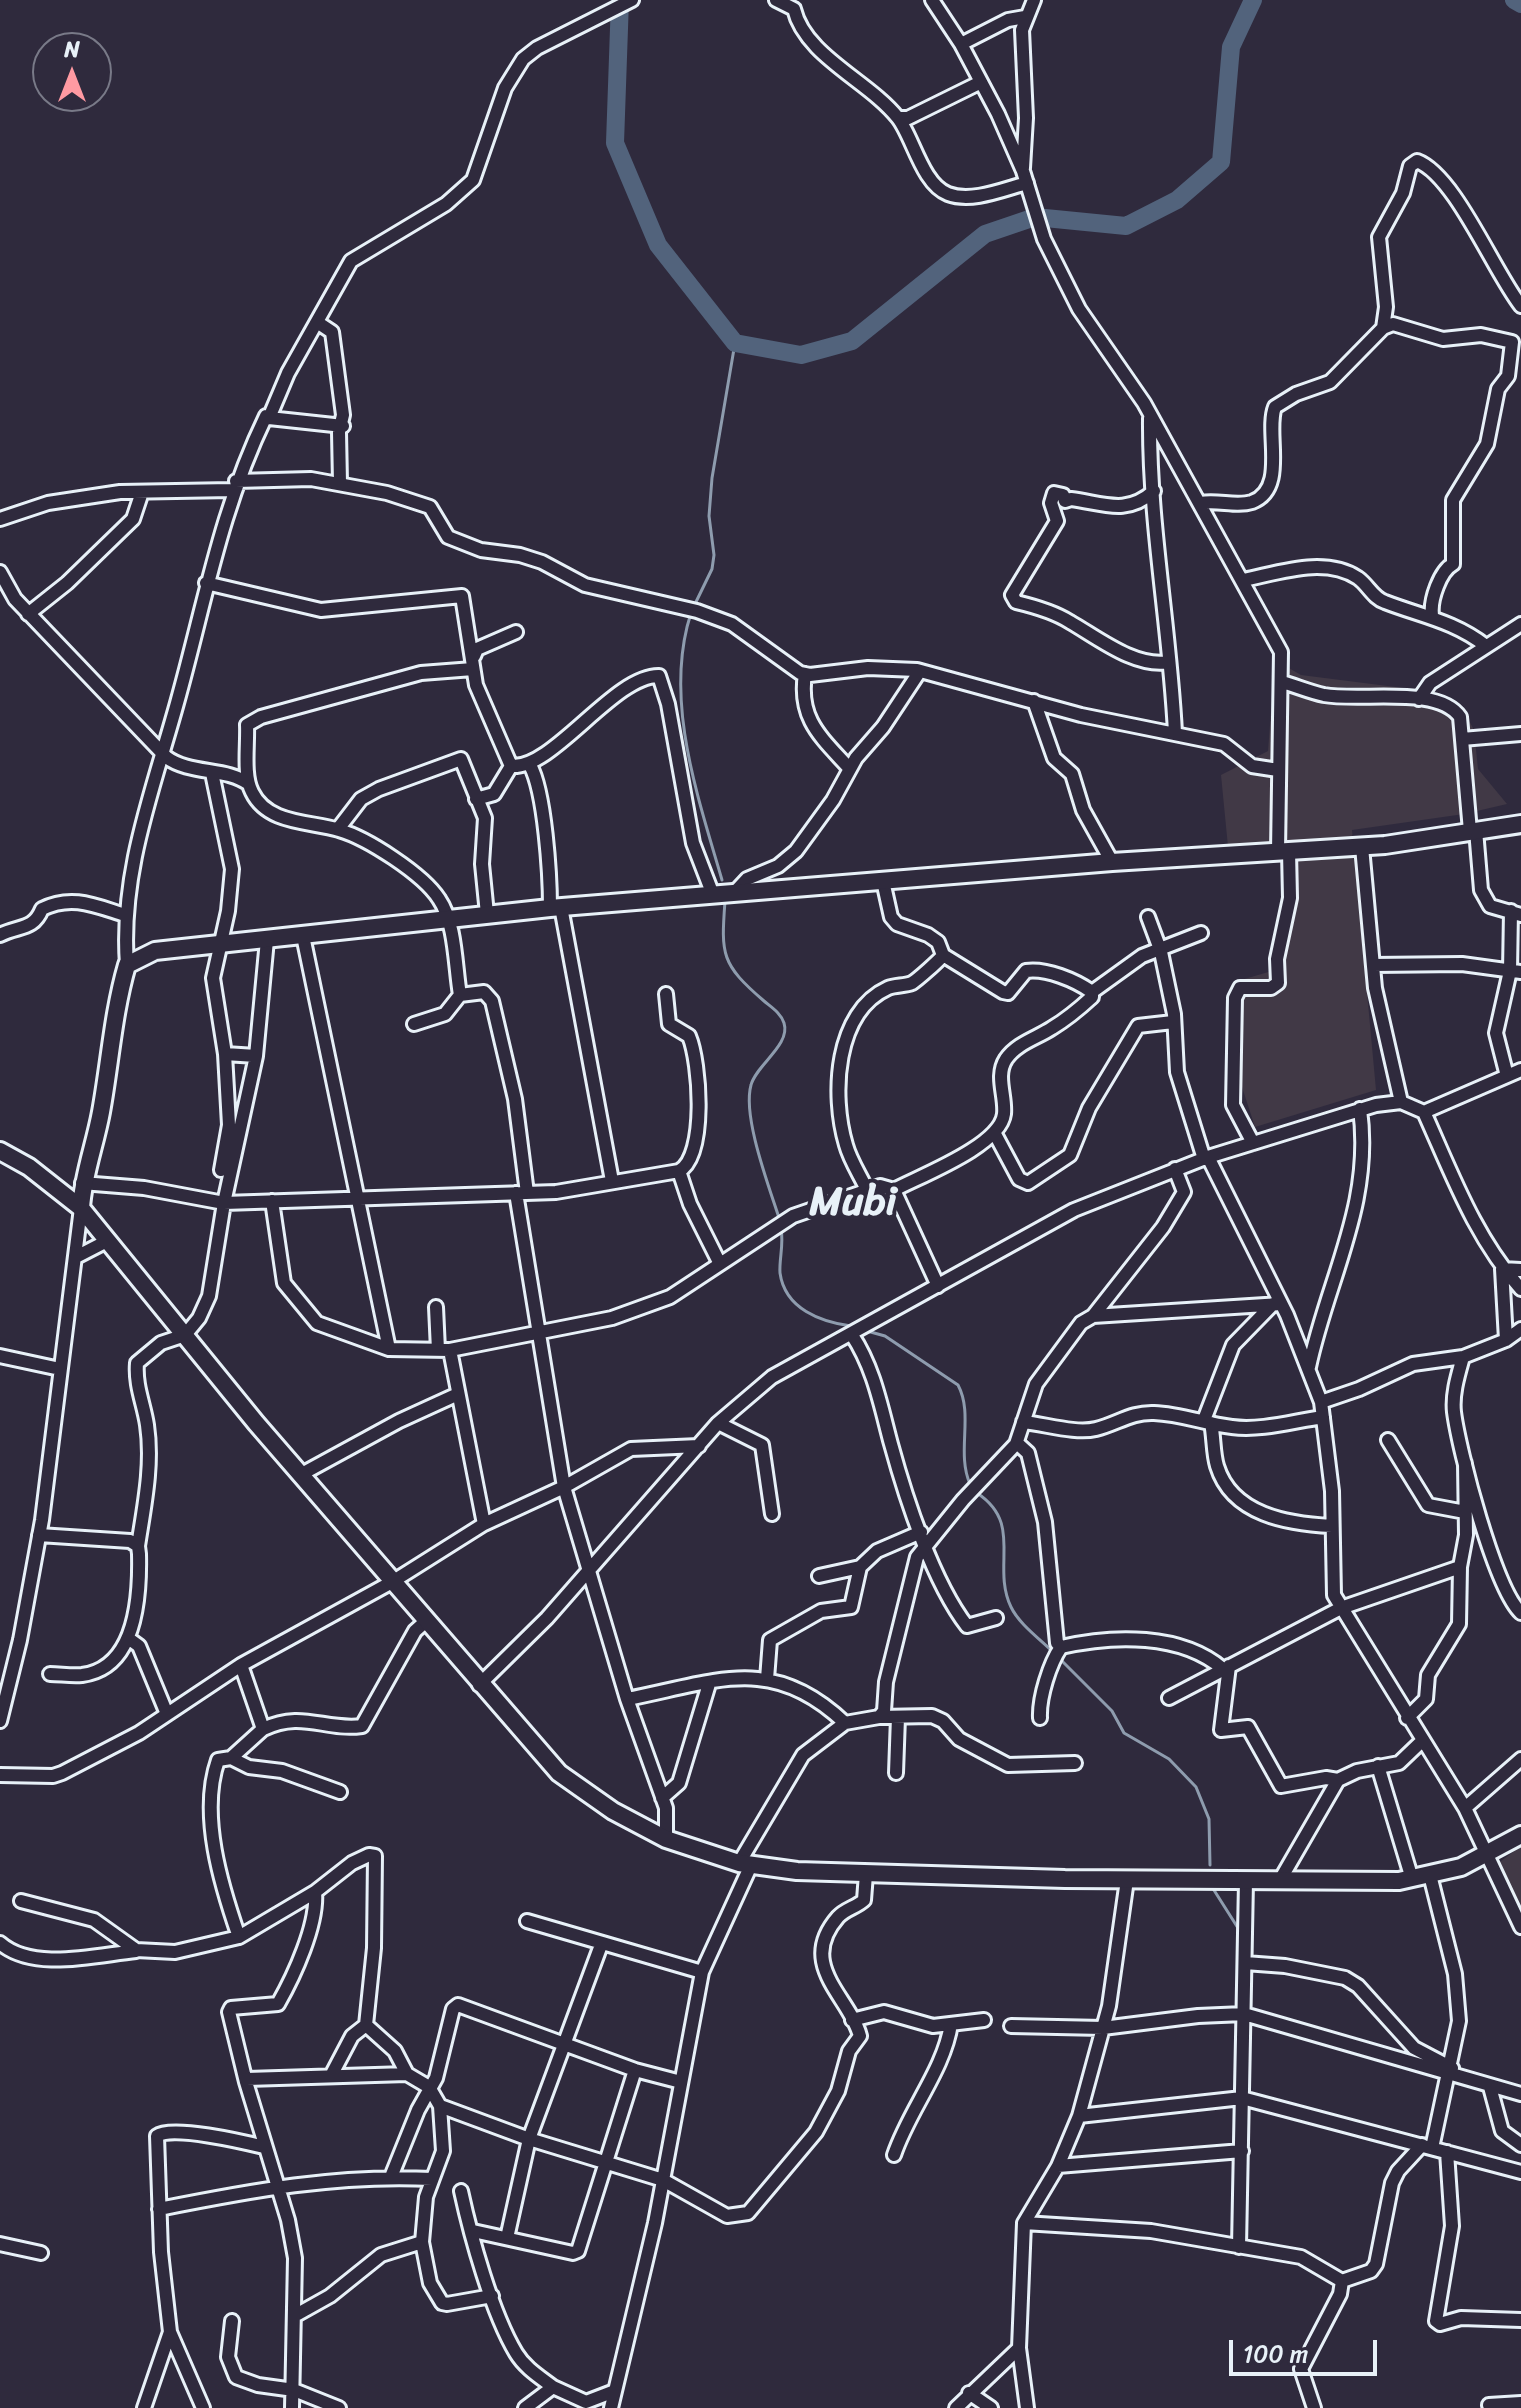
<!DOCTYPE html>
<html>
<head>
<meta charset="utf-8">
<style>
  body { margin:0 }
  #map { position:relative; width:1521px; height:2408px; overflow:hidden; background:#2f2a3d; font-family:Sriracha,sans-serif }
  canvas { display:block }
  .north { position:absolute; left:32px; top:32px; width:80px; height:80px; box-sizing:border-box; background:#2f2a3d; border:2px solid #797a88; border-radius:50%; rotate:0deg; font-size:22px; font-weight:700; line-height:32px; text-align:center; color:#e8f1f8 }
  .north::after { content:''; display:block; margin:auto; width:28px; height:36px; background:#ff9aa2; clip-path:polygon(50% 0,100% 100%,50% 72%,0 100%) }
  .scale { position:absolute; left:1229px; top:2340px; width:148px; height:36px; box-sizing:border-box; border:4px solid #e8f1f8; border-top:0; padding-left:10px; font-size:24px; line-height:28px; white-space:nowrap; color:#e8f1f8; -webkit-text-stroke:6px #2f2a3d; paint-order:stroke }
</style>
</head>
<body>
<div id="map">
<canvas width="1521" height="2408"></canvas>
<div class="north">N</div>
<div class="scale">100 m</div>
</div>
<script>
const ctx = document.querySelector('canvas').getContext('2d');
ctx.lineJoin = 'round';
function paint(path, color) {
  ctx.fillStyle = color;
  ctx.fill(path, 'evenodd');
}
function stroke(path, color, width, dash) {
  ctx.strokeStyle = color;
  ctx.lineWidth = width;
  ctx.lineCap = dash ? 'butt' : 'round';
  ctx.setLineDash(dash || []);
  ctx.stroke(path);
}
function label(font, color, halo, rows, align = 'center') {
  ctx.font = font + ' Sriracha,sans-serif';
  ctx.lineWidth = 8;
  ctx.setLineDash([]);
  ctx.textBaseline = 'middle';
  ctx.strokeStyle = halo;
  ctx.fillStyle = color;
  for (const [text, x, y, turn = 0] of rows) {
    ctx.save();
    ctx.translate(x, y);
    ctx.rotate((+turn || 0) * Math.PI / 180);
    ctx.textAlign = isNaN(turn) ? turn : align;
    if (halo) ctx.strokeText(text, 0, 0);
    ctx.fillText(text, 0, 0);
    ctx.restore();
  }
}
paint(new Path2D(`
  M 1275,660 L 1301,675 L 1435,692 L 1460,704 L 1474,730 L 1478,769 L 1507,804 L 1464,814 L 1352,830 L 1376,1090 L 1255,1127 L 1242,1087 L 1241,980 L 1282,968 L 1295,859 L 1229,857 L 1221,775 L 1268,751 Z
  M 1521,1846 L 1521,1924 L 1493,1867 Z`), '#413946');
stroke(new Path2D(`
  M 694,606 L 712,569 L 714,555 L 709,516 L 712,478 L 735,343
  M 691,613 C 663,699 698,797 722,880
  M 725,901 C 721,955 721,964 764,1001 C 771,1007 781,1013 784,1023 C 791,1045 756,1065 751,1085 C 742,1117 770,1189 780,1221
  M 781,1229 C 784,1244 779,1259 780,1273 C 785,1309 821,1322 851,1326
  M 867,1331 L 885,1336 L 958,1385 C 974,1415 956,1452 970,1484
  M 977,1493 C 1024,1524 991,1565 1011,1607 C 1019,1624 1040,1639 1053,1652
  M 1059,1658 L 1112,1711 L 1124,1733 L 1169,1759 L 1196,1787 L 1209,1819 L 1210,1865
  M 1212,1887 L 1238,1928 L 1239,1939`), '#8e9cae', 3);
stroke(new Path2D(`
  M 620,0 L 615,143 L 658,245 L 735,343 L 801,355 L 852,341 L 985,234 L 1035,217 L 1126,226 L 1177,200 L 1221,162 L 1231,47 L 1253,0
  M 1514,0 L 1521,4`), '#52637c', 18);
const street = new Path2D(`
  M 776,0 L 794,9
  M 932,0 L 961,44 L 998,114 L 1023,171 L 1044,239 L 1079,309 L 1144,403 L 1281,652 L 1278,851
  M 794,9 C 805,56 869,81 898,118 C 913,137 922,184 948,194 C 972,203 1004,189 1027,183
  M 961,44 L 1008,20 L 1025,17
  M 898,118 L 908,118 L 981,82
  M 1023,168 L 1026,118 L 1022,30 L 1034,0
  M 317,322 L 332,332 L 343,415 L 339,432 L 340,483
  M 1383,328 L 1386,307 L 1379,237 L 1403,193 L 1410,166 L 1417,161 C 1455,175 1494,272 1521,306
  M 269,418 L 343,426
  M 1150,418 C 1149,524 1170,628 1175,733
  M 236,481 L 311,479 L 387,493 L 430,507 L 448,537 L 481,550 L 520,555 L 542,562 L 585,585 L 697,611 L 732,624 L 800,673 L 810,675 L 868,668 L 917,670 L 1081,715 L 1224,744 L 1252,766 L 1278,770
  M 1154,491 C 1126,516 1103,503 1071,499 L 1065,501 L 1063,495 L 1054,493 L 1051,503 L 1057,521 L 1012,595 L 1016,602 C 1033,606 1056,613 1070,622 C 1098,638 1135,668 1169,662
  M 1201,503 C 1218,500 1237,507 1252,502 C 1288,489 1265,432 1275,407 L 1296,394 L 1330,382 L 1383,328 L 1393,324 L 1443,339 L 1481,335 L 1512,342 L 1508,376 L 1498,389 L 1487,444 L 1453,500 L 1453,564 C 1440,571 1430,600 1432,615
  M 0,519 L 48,503 L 120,492 L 232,490
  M 0,572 L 15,599 L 166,757 C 190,775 226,767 249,784
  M 1243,580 C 1279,573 1324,556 1358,578 C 1368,585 1373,598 1385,602 C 1421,616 1454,621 1486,646
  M 206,583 L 321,610 L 462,596 L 476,685 L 511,766 L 494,794 L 476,799
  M 28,614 L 67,583 L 133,519 L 142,492
  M 474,656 L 477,649 L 516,632
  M 805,674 C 798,719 821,737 849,768
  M 1282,682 C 1296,686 1310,692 1324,695 C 1361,702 1438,685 1460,717 L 1470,831
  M 1419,699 L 1430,683 L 1521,624
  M 1034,701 L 1054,758 L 1072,774 L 1083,810 L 1112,862
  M 1462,739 L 1521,734
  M 530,765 C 545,792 550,875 550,908
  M 511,766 C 553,770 614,675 659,676 L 668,704 L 693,843 L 713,895
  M 212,773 L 232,869 L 228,911 L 213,978 L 225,1054 L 229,1125 L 221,1170
  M 338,829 L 361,799 L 379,789 L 461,759 L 485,818 L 482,864 L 487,914
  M 1476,830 L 1481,890 L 1490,906 L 1521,915
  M 1362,847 L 1375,988 L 1401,1102
  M 883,881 L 891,917 L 897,924 L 928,935 L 938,942 L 943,955 L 1003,992 L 1008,993 L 1026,971 C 1046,968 1075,980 1092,992
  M 734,893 L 747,879 L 778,866 L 796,851 L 833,800 L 856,758 L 883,727 L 920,671
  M 561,907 L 612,1181
  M 1148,917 L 1161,952 L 1174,1014 L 1177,1072 L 1204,1159
  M 0,935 C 19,925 33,931 42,909 C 72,894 96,906 125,915
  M 303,936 L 389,1349
  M 127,965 C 120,873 153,790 177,703 C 205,603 220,511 266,416 L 269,418 L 288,373 L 351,261 L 446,204 L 473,180 L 505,88 L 523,59 L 537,48 L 632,0
  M 1373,965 L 1462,964 L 1521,972
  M 460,995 L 484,992 L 492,1001 L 515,1099 L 527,1193
  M 414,1024 L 445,1014 L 460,995 C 455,966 456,924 439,899 C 423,874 367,838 339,830 C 311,821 268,825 252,792 C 243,775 248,745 247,725 L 261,717 L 421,673 L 473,669
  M 225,1054 L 256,1056
  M 1507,1076 L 1496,1033 L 1510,971 L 1511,911
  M 1424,1112 C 1452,1174 1475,1238 1521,1289
  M 995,1134 L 1019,1179 L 1028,1183 L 1070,1155 L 1089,1108 L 1138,1026 L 1173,1022
  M 1253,1143 L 1233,1105 L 1235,998 L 1240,988 L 1271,988 L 1278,983 L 1277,959 L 1290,898 L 1289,851
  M 1208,1157 L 1287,1315 L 1321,1402 L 1332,1491 L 1334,1595 L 1465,1808 L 1521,1927
  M 679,1171 L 690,1204 L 720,1264
  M 82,1183 L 144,1188 L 224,1203 L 556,1192 L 679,1171 C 707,1156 700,1062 689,1036 L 669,1024 L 666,994
  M 867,1190 C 860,1175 850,1160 846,1145 C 831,1095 835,1012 888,988 C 895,985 905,986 912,983 C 917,980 941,959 943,955
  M 894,1190 C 920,1176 1000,1146 1004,1114 C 1006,1096 995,1076 1006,1059 C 1017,1043 1037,1038 1052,1028 C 1067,1019 1079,1009 1092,997 L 1092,992 L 1142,956 L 1201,933
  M 516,1193 L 564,1487 L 627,1699 L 666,1808 L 666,1839
  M 272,1201 L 284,1283 L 317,1323 L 389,1349 L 450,1350 L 612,1318 L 670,1297 L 793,1216 L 880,1186 L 894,1190 L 938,1286
  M 76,1257 L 107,1241
  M 436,1307 L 438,1350
  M 1093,1316 L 1281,1304
  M 852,1335 C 874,1368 881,1407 891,1444 C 906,1499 933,1582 967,1626 L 996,1618
  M 1506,1340 L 1502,1269 L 1521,1270
  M 450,1350 L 484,1524
  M 0,1356 L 60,1369
  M 1463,1357 C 1458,1375 1452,1394 1454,1412 C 1459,1451 1495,1589 1521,1613
  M 1309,1367 C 1328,1278 1373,1204 1360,1109
  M 1321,1402 L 1359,1389 L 1413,1364 L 1463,1357 L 1506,1340 L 1521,1329
  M 1204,1420 L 1233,1345 L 1273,1304
  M 1023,1422 C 1045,1424 1075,1434 1096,1429 C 1117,1424 1131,1412 1154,1413 C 1182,1414 1205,1424 1232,1427 C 1261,1431 1294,1421 1323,1417
  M 718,1423 L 762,1445 L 772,1514
  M 1211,1423 C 1214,1437 1213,1453 1217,1466 C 1232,1515 1288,1524 1332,1526
  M 1388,1440 L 1428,1505 L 1465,1512
  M 1017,1443 L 1028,1453 L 1045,1522 L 1057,1643 L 1061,1647 C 1113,1635 1181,1633 1223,1669
  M 300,1475 L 399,1421 L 458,1394
  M 39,1535 L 130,1541 L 138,1546 L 139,1554 C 140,1595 137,1668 82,1675 C 71,1676 60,1674 50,1674
  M 138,1546 C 144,1507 153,1465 147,1425 C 144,1404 135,1386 137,1363 L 161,1343 L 185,1335 L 199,1318 L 209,1296 L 224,1203 L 256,1056 L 267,940
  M 819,1576 L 860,1567 L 877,1551 L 921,1532
  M 128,1638 L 139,1646 L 167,1714
  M 1229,1666 L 1221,1730 L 1248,1727 L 1281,1786 L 1326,1778 L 1338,1780
  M 767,1679 L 770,1640 L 821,1611 L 851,1607 L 860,1567
  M 479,1685 L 547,1618 L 718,1423 L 772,1377 L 1074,1210 L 1208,1157 L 1376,1105 L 1401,1102 L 1424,1112 L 1521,1070
  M 1169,1698 L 1341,1608 L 1460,1567
  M 627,1699 C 715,1682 772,1653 845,1723
  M 879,1717 L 932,1716 L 943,1721 L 959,1739 L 1008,1765 L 1075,1763
  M 1040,1718 C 1039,1697 1050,1663 1061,1647
  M 1407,1718 L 1426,1699 L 1428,1675 L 1459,1624 L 1460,1567 L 1466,1535 L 1465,1463
  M 0,1721 L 20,1640 L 42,1520 L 81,1208
  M 263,1729 C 303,1710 324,1731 362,1726 L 415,1631 L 425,1622
  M 231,1758 L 263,1729 L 241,1665
  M 1378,1766 L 1412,1879
  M 896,1773 L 898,1717
  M 0,1775 L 53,1776 L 62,1773 L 139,1733 L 241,1665 L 392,1582 L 484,1524 L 564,1487 L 631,1449 L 699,1446
  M 662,1798 L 679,1783 L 709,1684
  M 1465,1808 L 1521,1759
  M 739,1863 L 803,1755 L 845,1723 L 879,1717 L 884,1711 L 886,1682 L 917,1557 L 963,1500 L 1016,1444 L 1036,1384 L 1081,1323 L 1093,1316 L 1163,1227 L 1184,1192 L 1175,1169
  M 1430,1875 L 1455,1974 L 1459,2021 L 1432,2148
  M 1279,1882 L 1338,1780 L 1357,1771 L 1399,1763 L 1422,1741
  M 21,1901 L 94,1920 L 136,1950 L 175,1952 L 239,1937 L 315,1892 L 352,1863 L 369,1855 L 375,1856 L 374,1948 L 366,2025 L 352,2036 L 332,2074
  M 527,1921 L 702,1972
  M 239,1937 C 221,1885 199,1814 218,1760 L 231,1758 L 249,1767 L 282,1771 L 340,1792
  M 0,1943 C 33,1972 96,1955 136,1951
  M 1245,1963 L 1285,1966 L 1345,1978 L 1358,1986 L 1414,2048 L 1452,2068
  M 852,2020 L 884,2012 L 933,2026 L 984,2020
  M 366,2025 L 395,2051 L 407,2074 L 429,2087 L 440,2106 L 443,2151 L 426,2197 L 422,2242 L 430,2283 L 442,2303 L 447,2304 L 492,2296
  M 1011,2026 L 1103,2028 L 1198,2016 L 1244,2014 L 1521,2094
  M 247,2079 L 407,2074
  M 1490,2087 L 1502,2131 L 1521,2145
  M 440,2106 L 529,2139 L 663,2180 L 727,2216 L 748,2213 L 816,2132 L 838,2091 L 849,2051 L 860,2036 C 850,1997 796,1965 838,1917 C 845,1909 857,1907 864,1900 L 866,1874
  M 1079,2116 L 1242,2098 L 1521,2172
  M 1447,2152 L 1452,2226 L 1436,2321 L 1440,2324 L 1461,2318 L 1521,2320
  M 894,2155 C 909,2110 944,2070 951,2024
  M 1058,2166 L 1242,2151
  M 391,2177 L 418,2110 L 436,2078 L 453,2009 L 458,2005 L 635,2070 L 681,2082
  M 461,2191 C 471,2237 492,2313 516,2353 C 525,2368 540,2377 553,2387
  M 159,2209 C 249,2191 339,2174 432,2179
  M 1024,2223 L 1151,2231 L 1301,2257 L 1342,2281
  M 473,2231 L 573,2253 L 578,2251 L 635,2070
  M 507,2238 L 529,2139 L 601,1945
  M 0,2244 L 41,2253
  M 1239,2247 L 1246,1881
  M 1342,2281 L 1371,2271 L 1376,2264 L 1392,2183 L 1398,2171 L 1422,2145
  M 296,2315 L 330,2296 L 381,2255 L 422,2242
  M 232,2321 L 228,2357 L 236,2377 L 258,2385 L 294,2390 L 339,2408
  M 969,2393 L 991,2408
  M 1489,2405 L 1521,2403
  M 144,2408 L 170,2332
  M 203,2408 L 170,2332 L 161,2252 L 157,2136 C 171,2125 244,2142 264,2147
  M 292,2408 L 295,2258 L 288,2220 L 246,2082 L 229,2012 L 231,2008 L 278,2004 C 294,1976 318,1924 315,1892
  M 525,2408 L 553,2387 L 586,2402 L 612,2392
  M 611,2408 L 655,2223 L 702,1972 L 751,1865
  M 956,2408 L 1019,2348
  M 1027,2408 L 1019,2348 L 1024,2223 L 1058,2166 L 1079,2116 L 1109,2006 L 1127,1880
  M 1314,2408 L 1301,2369 L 1340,2294 L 1342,2281`);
const secondary = new Path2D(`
  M 0,1151 L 29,1167 L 81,1208 L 256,1423 L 559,1773 L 613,1811 L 666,1839 L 739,1863 L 797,1871 L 1065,1879 L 1399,1881 L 1461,1867 L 1521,1835
  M 81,1208 C 83,1175 95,1145 101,1112 C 110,1063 113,1013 127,965 L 155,951 L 550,908 L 1112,862 L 1385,845 L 1521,824`);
stroke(street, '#e8f1f8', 18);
stroke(secondary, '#e8f1f8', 22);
stroke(street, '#2f2a3d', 12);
stroke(secondary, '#2f2a3d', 16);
label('bold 40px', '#e8f1f8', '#2f2a3d', [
  ["Mubi",853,1204]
]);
</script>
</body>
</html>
